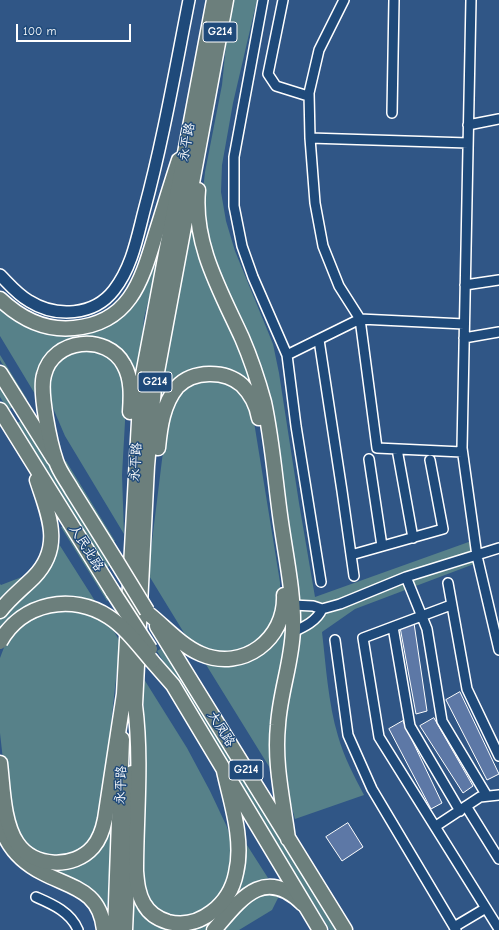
<!DOCTYPE html>
<html>
<head>
<meta charset="utf-8">
<style>
  body { margin:0 }
  #map { position:relative; width:499px; height:930px; overflow:hidden; background:#305686; font-family:"Comic Neue",sans-serif }
  canvas { display:block }
  .scale { position:absolute; left:16px; top:24px; width:115px; height:18px; box-sizing:border-box; border:2px solid #fff; border-top:0; padding-left:5px; font-size:12px; line-height:14px; white-space:nowrap; color:#fff; -webkit-text-stroke:3px #1f4a7a; paint-order:stroke }
</style>
</head>
<body>
<div id="map">
<canvas width="499" height="930"></canvas>
<div class="scale">100 m</div>
</div>
<script>
const ctx = document.querySelector('canvas').getContext('2d');
ctx.lineJoin = 'round';
function paint(path, color) {
  ctx.fillStyle = color;
  ctx.fill(path, 'evenodd');
}
function stroke(path, color, width, dash) {
  ctx.strokeStyle = color;
  ctx.lineWidth = width;
  ctx.lineCap = dash ? 'butt' : 'round';
  ctx.setLineDash(dash || []);
  ctx.stroke(path);
}
function label(font, color, halo, rows, align = 'center') {
  ctx.font = font + ' "Comic Neue","LXGW WenKai TC",sans-serif';
  ctx.lineWidth = 3;
  ctx.setLineDash([]);
  ctx.textBaseline = 'middle';
  ctx.strokeStyle = halo;
  ctx.fillStyle = color;
  for (const [text, x, y, turn = 0] of rows) {
    ctx.save();
    ctx.translate(x, y);
    ctx.rotate((+turn || 0) * Math.PI / 180);
    ctx.textAlign = isNaN(turn) ? turn : align;
    if (halo) ctx.strokeText(text, 0, 0);
    ctx.fillText(text, 0, 0);
    ctx.restore();
  }
}
paint(new Path2D(`
  M 232,0 L 257,0 L 233,103 L 222,165 L 221,192 L 226,221 L 235,251 L 273,344 L 279,373 L 299,503 L 315,597 L 477,539 L 482,561 L 355,609 L 322,632 C 326,666 328,702 338,736 C 344,757 354,776 364,795 L 295,819 L 285,782 L 281,735 L 300,635 L 300,615 L 265,379 L 255,354 L 229,296 L 206,236 L 203,190 L 205,172 L 222,85 L 229,14 Z
  M 191,204 L 202,262 L 205,274 L 217,302 L 234,335 L 255,385 L 252,387 L 209,368 L 158,409 Z
  M 168,209 L 156,271 L 144,318 L 138,386 L 130,366 L 79,338 L 61,343 L 38,375 L 35,394 L 0,336 L 0,307 C 16,314 32,320 48,327 C 54,329 62,334 68,335 C 79,336 91,333 101,329 C 151,308 158,255 168,209 Z
  M 86,349 L 99,352 L 112,358 L 123,375 L 126,404 L 122,475 L 124,534 L 65,436 L 50,401 L 48,382 L 56,364 L 62,357 L 74,351 Z
  M 0,355 L 27,399 L 25,401 L 0,360 Z
  M 204,380 C 237,382 243,392 254,422 L 280,582 L 280,605 L 268,635 L 240,652 L 215,652 L 189,641 L 148,574 L 167,419 L 172,403 L 183,389 Z
  M 0,384 L 14,406 L 8,410 L 0,397 Z
  M 22,420 L 111,565 L 106,568 L 17,423 Z
  M 66,461 L 115,541 L 113,542 L 64,462 Z
  M 64,526 L 109,599 L 107,601 L 61,527 Z
  M 57,541 L 97,604 L 79,599 L 0,632 L 0,619 Z
  M 27,575 L 0,602 L 0,584 L 1,585 Z
  M 76,608 L 108,623 L 115,633 L 120,642 L 102,806 L 94,835 L 84,847 L 74,854 L 57,858 L 35,853 L 16,832 L 3,760 L 0,733 L 0,658 L 8,637 L 37,613 Z
  M 285,624 L 288,626 L 282,671 L 275,692 L 271,721 L 270,738 L 273,773 L 205,663 L 219,664 Z
  M 162,648 L 337,930 L 330,930 L 157,651 Z
  M 142,676 L 187,748 L 210,791 L 227,827 L 232,842 L 231,868 L 223,892 L 202,913 L 175,918 L 160,912 L 148,899 L 140,867 L 146,759 Z
  M 113,815 L 107,908 L 106,908 C 95,887 75,877 52,871 L 56,869 L 69,868 Z
  M 245,842 L 268,878 L 245,888 L 232,902 L 242,877 L 245,861 Z
  M 257,893 L 280,894 L 272,910 L 239,930 L 219,930 Z
  M 133,896 L 183,930 L 198,928 L 212,923 L 208,930 L 131,930 Z`), '#578189');
const building = new Path2D(`
  M 414,623 L 427,711 L 416,714 L 400,627 Z
  M 460,692 L 499,774 L 487,780 L 446,700 Z
  M 434,718 L 473,786 L 463,793 L 420,726 Z
  M 403,721 L 442,803 L 431,809 L 389,729 Z
  M 348,823 L 363,847 L 342,861 L 326,837 Z`);
paint(building, '#5d78a6');
stroke(building, '#fff', 1);
const minor = new Path2D(`
  M 263,0 L 234,157 L 234,206 L 242,246 L 253,277 L 287,355 L 296,426 L 321,582
  M 283,0 L 268,74 L 276,86 L 308,96
  M 344,0 L 319,50 L 309,93 L 310,138 L 315,203 L 323,246 L 339,286 L 360,319 L 377,448 L 462,452
  M 471,0 L 462,448 L 477,556 L 499,650
  M 392,113 L 394,0
  M 468,125 L 499,119
  M 310,138 L 468,143
  M 465,285 L 499,280
  M 464,338 L 499,332
  M 319,340 L 342,491 L 354,576
  M 287,355 L 360,319 L 464,324
  M 397,449 L 413,538
  M 369,459 L 382,546
  M 351,555 L 443,529 L 430,460
  M 406,577 L 427,629 L 442,721 L 487,796
  M 448,583 L 467,689 L 499,756
  M 292,605 L 313,606 L 322,609 L 340,604 L 406,577 L 499,548
  M 451,605 L 363,638 L 379,737 L 499,929
  M 393,627 L 410,726 L 460,811
  M 293,632 C 304,627 317,621 322,609
  M 335,640 L 348,735 L 372,789 L 456,930
  M 466,806 L 499,859
  M 436,826 L 480,797 L 499,795
  M 36,897 C 52,904 71,912 78,930
  M 454,927 L 486,908`);
const tertiary = new Path2D(`
  M 0,275 C 9,284 17,294 29,301 C 56,318 94,316 114,290 C 132,267 137,238 144,211 C 163,141 175,71 189,0`);
const primary = new Path2D(`
  M 0,299 C 20,318 45,331 74,328 C 131,323 142,279 156,233 C 164,208 171,184 179,160
  M 0,373 L 54,459
  M 0,410 L 113,592
  M 0,611 C 10,598 23,588 34,577 C 64,546 48,514 37,480
  M 0,822 C 6,846 21,862 43,873 C 72,888 100,890 104,930
  M 115,930 L 122,739
  M 125,930 L 132,773
  M 214,930 C 240,900 264,865 303,904`);
const trunk = new Path2D(`
  M 198,190 C 193,244 220,290 242,338 C 251,359 258,380 264,402 C 272,439 275,478 280,515 C 285,553 294,591 293,629 C 292,662 280,692 278,725 C 274,764 283,800 288,839
  M 158,448 C 160,427 163,404 177,387 C 193,370 225,370 242,385 C 251,394 257,406 259,418
  M 117,562 C 102,538 87,514 72,490 C 67,481 59,471 56,461 C 50,443 39,392 44,375 C 53,338 107,333 124,365 C 132,379 131,397 130,412
  M 150,615 C 166,628 182,646 201,654 C 243,672 286,639 284,595
  M 157,626 L 345,930
  M 152,661 L 173,685 L 320,930
  M 0,763 C 3,788 3,822 17,843 C 34,868 74,869 93,847 C 100,839 103,829 105,819 L 124,694 L 141,385 L 214,0
  M 224,771 C 231,803 244,840 236,873 C 230,904 200,930 168,922 C 158,919 149,913 144,904 C 138,894 137,883 136,871 C 136,816 142,761 135,705 L 147,466 L 154,388 L 226,0`);
stroke(minor, '#fff', 12);
stroke(tertiary, '#fff', 14);
stroke(primary, '#fff', 17);
stroke(trunk, '#fff', 17);
stroke(minor, '#1f4a7a', 9);
stroke(tertiary, '#1f4a7a', 11);
stroke(primary, '#6c7f7c', 14);
stroke(trunk, '#6c7f7c', 14);
const primaryBridge = new Path2D(`
  M 113,592 L 150,649`);
const trunkBridge = new Path2D(`
  M 117,562 L 147,611
  M 0,642 C 22,602 73,593 109,617 C 126,628 139,646 152,661`);
stroke(primaryBridge, '#fff', 17, []);
stroke(trunkBridge, '#fff', 17, []);
stroke(primaryBridge, '#6c7f7c', 14);
stroke(trunkBridge, '#6c7f7c', 14);
for (const [x, y, w] of [
  [220,32,34],
  [155,382,34],
  [246,770,34]
]) {
  const box = new Path2D();
  box.roundRect(x - w / 2, y - 10, w, 20, 3);
  ctx.fillStyle = '#1f4a7a';
  ctx.fill(box);
  stroke(box, '#fff', 1);
}
label('bold 12px', '#fff', null, [
  ["G214",220,32],
  ["G214",155,382],
  ["G214",246,770]
]);
label('13px', '#fff', '#1f4a7a', [
  ["永平路",187,142,-79],
  ["永平路",136,462,-86],
  ["人民北路",86,548,58],
  ["大凤路",221,729,58],
  ["永平路",121,785,-88]
]);
</script>
</body>
</html>
